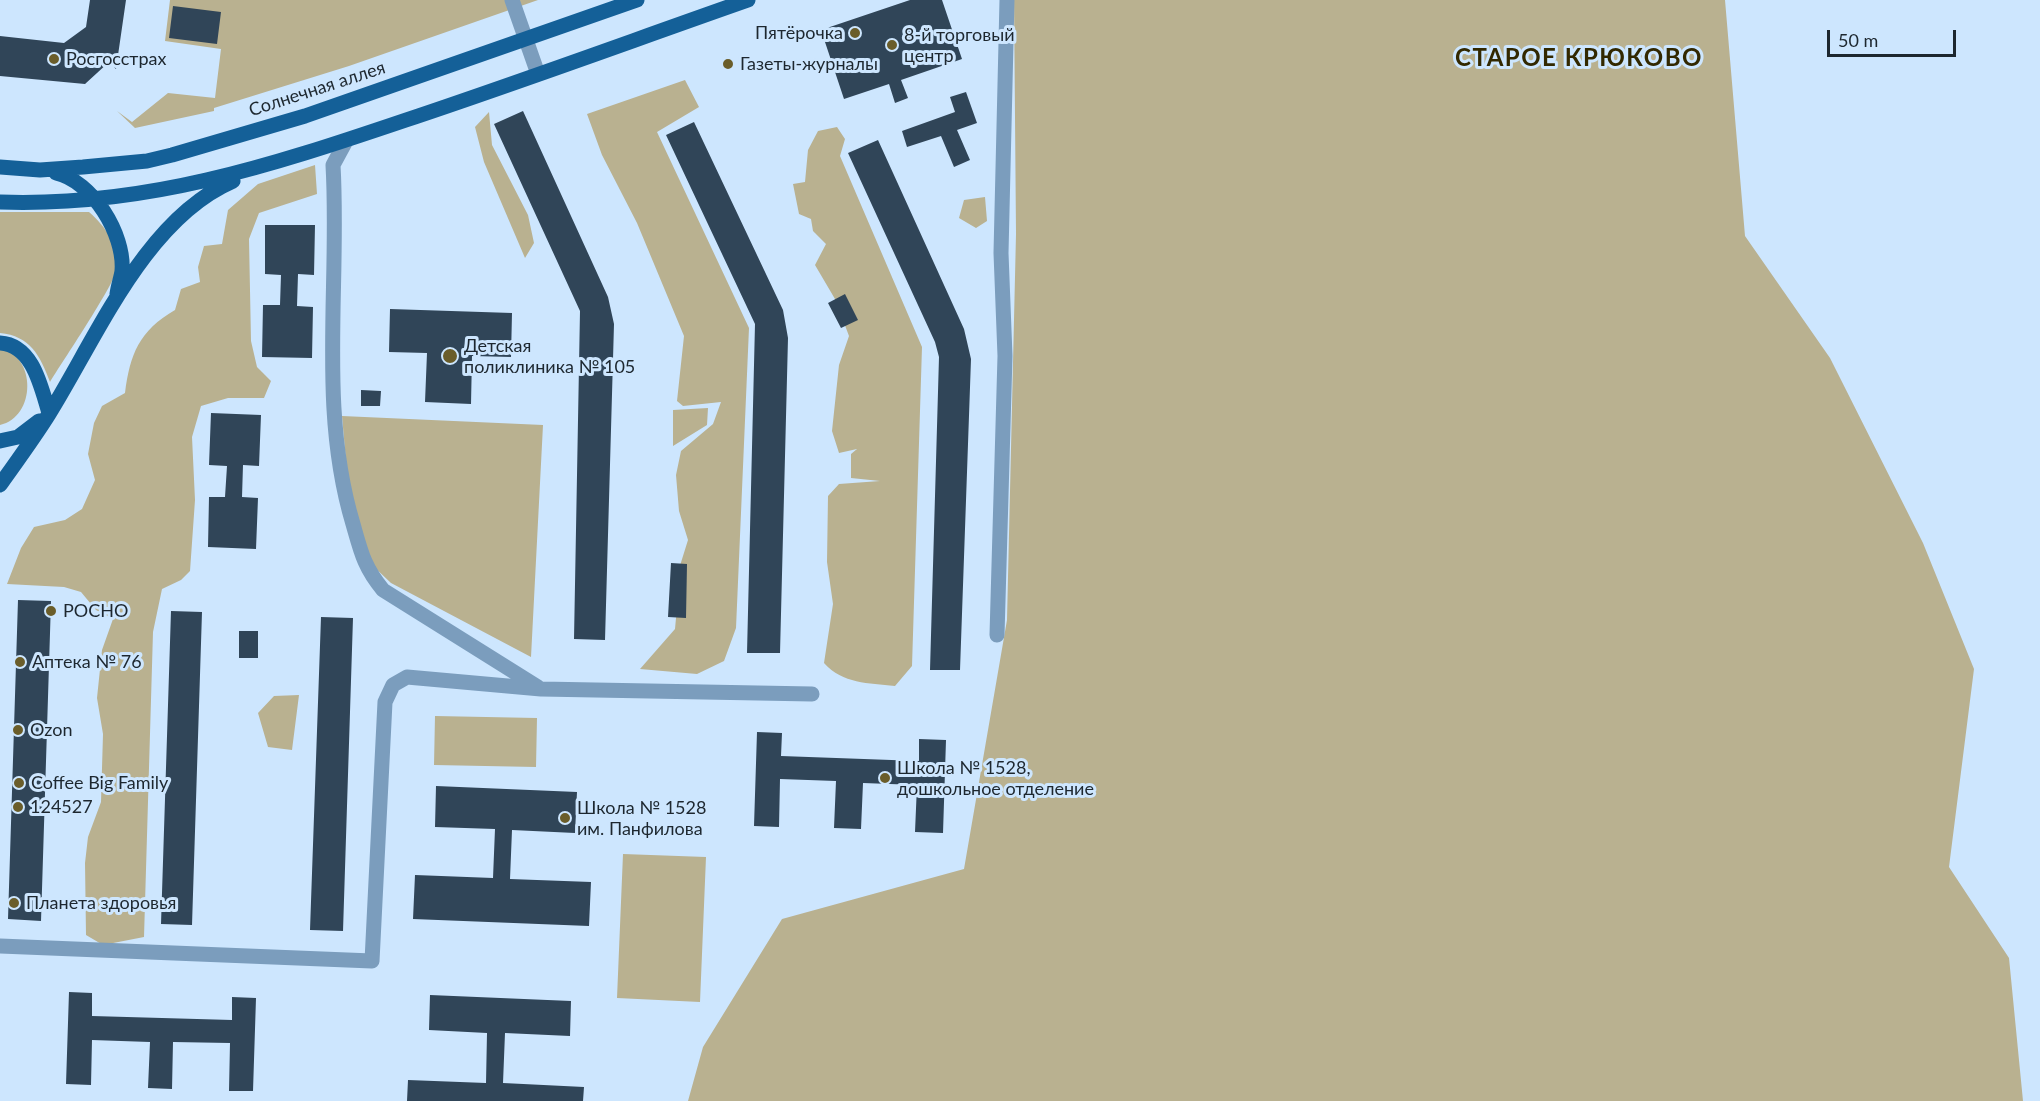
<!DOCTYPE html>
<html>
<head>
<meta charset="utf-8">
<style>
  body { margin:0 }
  #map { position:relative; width:2040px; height:1101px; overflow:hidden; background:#cde6fe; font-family:Lato,sans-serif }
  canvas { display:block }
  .scale { position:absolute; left:1827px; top:30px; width:129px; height:27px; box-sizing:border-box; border:3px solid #1d272f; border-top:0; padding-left:8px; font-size:18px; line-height:21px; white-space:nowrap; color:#1d272f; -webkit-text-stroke:4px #cde6fe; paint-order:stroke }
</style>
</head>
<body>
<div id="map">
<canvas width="2040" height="1101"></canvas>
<div class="scale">50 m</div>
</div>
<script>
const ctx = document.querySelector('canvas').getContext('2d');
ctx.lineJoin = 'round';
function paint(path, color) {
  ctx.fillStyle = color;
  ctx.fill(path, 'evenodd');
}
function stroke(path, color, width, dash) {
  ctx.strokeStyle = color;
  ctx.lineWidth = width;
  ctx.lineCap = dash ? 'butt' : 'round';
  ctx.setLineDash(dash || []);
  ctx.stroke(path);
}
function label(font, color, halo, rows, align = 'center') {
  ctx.font = font + ' Lato,sans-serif';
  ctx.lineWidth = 6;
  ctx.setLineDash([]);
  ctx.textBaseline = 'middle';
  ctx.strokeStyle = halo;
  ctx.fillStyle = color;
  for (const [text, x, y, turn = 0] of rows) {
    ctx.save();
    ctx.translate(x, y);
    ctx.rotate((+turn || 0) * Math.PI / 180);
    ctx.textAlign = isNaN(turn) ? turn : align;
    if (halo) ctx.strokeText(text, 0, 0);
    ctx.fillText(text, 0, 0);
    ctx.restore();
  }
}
paint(new Path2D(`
  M 170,0 L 538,0 L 349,66 L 214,108 L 214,111 L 135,128 L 117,111 L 132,122 L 168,93 L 215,98 L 221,49 L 165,41 Z
  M 1014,0 L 1725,0 L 1745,236 L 1830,358 L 1923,543 L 1974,669 L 1949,867 L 2009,958 L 2023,1101 L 688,1101 L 703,1047 L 782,919 L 964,869 L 1007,620 L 1016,234 Z
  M 685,80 L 699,107 L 657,132 L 749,328 L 736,628 L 724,661 L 697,674 L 640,669 L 675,629 L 677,607 L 673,588 L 688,540 L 679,511 L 676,475 L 681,451 L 713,424 L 721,402 L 683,406 L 677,401 L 684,336 L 637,223 L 602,155 L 587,114 Z
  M 489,112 L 492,145 L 528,215 L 534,243 L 525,258 L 484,162 L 475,127 Z
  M 837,127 L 845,139 L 840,156 L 922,347 L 912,666 L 895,686 C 868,683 843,684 824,663 L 833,604 L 827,562 L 828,496 L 839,484 L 880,481 L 851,478 L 851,454 L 857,449 L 839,453 L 832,431 L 839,365 L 849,336 L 835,299 L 815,265 L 826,244 L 813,231 L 811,219 L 799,214 L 793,184 L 805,182 L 808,150 L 818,131 Z
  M 315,165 L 317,194 L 259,213 L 249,239 L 251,341 L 257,367 L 271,381 L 264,398 L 228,398 L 201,406 L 192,437 L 195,500 L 190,571 L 181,580 L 162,589 L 153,632 L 144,937 L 103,945 L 86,935 L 85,863 L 88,837 L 101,802 L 103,734 L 97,698 L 102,650 L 113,619 L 96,610 L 81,592 L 64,587 L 7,584 L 21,548 L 34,527 L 65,520 L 82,509 L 95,480 L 88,454 L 94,423 L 102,406 L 125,393 C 130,354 139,331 175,310 L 181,289 L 200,282 L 198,267 L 204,246 L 222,244 L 228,210 L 258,184 Z
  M 985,197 L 987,221 L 976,228 L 959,218 L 964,200 Z
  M 0,212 L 89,212 C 106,227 119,245 116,271 C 114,285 61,364 50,382 C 40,355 30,336 0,333 Z
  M 0,348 C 37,356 36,417 0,425 Z
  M 708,408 L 707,425 L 673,446 L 673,410 Z
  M 342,416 L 543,425 L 531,657 L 391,583 L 372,565 L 349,495 Z
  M 299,695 L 292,750 L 268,747 L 258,713 L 274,696 Z
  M 435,716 L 537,718 L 536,767 L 434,765 Z
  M 623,854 L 706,857 L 700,1002 L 617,998 Z`), '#b9b190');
paint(new Path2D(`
  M 90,0 L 126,0 L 116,69 L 109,62 L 85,84 L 0,76 L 0,36 L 64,43 L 86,27 Z
  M 910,0 L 942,0 L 962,59 L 901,80 L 908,98 L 895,103 L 889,84 L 844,99 L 821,30 Z
  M 173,6 L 221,12 L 217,44 L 169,38 Z
  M 966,92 L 977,123 L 957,130 L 970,160 L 954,167 L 941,136 L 907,147 L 902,131 L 955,112 L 950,97 Z
  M 523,111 L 608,297 L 614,324 L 605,640 L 574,639 L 580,311 L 494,124 Z
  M 694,122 L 783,310 L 788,338 L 780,653 L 747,653 L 755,324 L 666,135 Z
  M 878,140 L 964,329 L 971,359 L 960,670 L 930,670 L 939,357 L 935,342 L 848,153 Z
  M 265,225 L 315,225 L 314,275 L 298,274 L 297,306 L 313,307 L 312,358 L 262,357 L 263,305 L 280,305 L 281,275 L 265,274 Z
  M 845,294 L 858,320 L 841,328 L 828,303 Z
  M 390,309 L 512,313 L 511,357 L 472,356 L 471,404 L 425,402 L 427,353 L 389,352 Z
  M 361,390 L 381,391 L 380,406 L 361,406 Z
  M 211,413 L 261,415 L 259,466 L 243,465 L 242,497 L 258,498 L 256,549 L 208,547 L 209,497 L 225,497 L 227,466 L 209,465 Z
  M 671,563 L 687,564 L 686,618 L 668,617 Z
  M 18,600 L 51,601 L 41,921 L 8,919 Z
  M 171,611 L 202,612 L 192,925 L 161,924 Z
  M 321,617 L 353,618 L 343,931 L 310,930 Z
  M 239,631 L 258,631 L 258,658 L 239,658 Z
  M 757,732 L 782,733 L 781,756 L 919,761 L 919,739 L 946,740 L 943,833 L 915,832 L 917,785 L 863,783 L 861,829 L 834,828 L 836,781 L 780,779 L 779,827 L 754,826 Z
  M 436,786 L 577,792 L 575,833 L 512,830 L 510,879 L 591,882 L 589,926 L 413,919 L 415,875 L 493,878 L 495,829 L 435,827 Z
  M 69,992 L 92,993 L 92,1016 L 232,1020 L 232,997 L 256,998 L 253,1091 L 229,1091 L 230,1043 L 173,1042 L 172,1089 L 148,1088 L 150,1042 L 92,1040 L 91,1085 L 66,1084 Z
  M 430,995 L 571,1001 L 570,1036 L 505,1033 L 503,1083 L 584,1087 L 583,1101 L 407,1101 L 408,1080 L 486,1083 L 487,1033 L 429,1030 Z`), '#304558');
stroke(new Path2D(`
  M 512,0 L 538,74
  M 346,141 L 333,165 C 340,285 318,408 353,524 C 361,552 364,567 383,590 L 538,687
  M 997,635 L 1005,356 L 1001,253 L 1007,0
  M 0,946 L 372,961 L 385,702 L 393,685 L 407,677 L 541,689 L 812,694`), '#7b9dbd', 15);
stroke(new Path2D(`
  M 0,167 L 40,170 L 83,167 L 147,161 L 172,155 L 305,116 L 637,0
  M 56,173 C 92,181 125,234 122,271 C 121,278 118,286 117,294
  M 0,202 C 145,207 270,166 406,120 C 520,82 634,40 748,0
  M 0,343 C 33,345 41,387 49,413
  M 0,441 L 18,437 L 39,421
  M 0,485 C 17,461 34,438 49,414 C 97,337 145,219 233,181`), '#146098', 15);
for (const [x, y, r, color] of [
  [855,33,6,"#6a5d2a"],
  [892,45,6,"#6a5d2a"],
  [54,59,6,"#6a5d2a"],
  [728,64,6,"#6a5d2a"],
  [450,356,8,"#6a5d2a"],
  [51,611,6,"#6a5d2a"],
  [20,662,6,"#6a5d2a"],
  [18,730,6,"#6a5d2a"],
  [885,778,6,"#6a5d2a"],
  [19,783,6,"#6a5d2a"],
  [18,807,6,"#6a5d2a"],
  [565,818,6,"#6a5d2a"],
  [14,903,6,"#6a5d2a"]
]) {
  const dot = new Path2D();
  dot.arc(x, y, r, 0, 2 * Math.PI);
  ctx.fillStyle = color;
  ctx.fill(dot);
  stroke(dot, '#cde6fe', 2);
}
label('18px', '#1d272f', '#cde6fe', [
  ["Пятёрочка",843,33,"right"],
  ["8-й торговый",904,35],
  ["центр",904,56],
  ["Росгосстрах",66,59],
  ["Газеты-журналы",740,64],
  ["Детская",464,346],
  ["поликлиника № 105",464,367],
  ["РОСНО",63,611],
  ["Аптека № 76",32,662],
  ["Ozon",30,730],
  ["Школа № 1528,",897,768],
  ["дошкольное отделение",897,789],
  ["Coffee Big Family",31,783],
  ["124527",30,807],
  ["Школа № 1528",577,808],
  ["им. Панфилова",577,829],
  ["Планета здоровья",26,903]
], 'left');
label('18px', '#1d272f', '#cde6fe', [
  ["Солнечная аллея",317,89,-18]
]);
ctx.letterSpacing = '1.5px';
label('bold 24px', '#322800', '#cde6fe', [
  ["СТАРОЕ КРЮКОВО",1579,58]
]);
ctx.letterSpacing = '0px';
</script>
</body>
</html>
